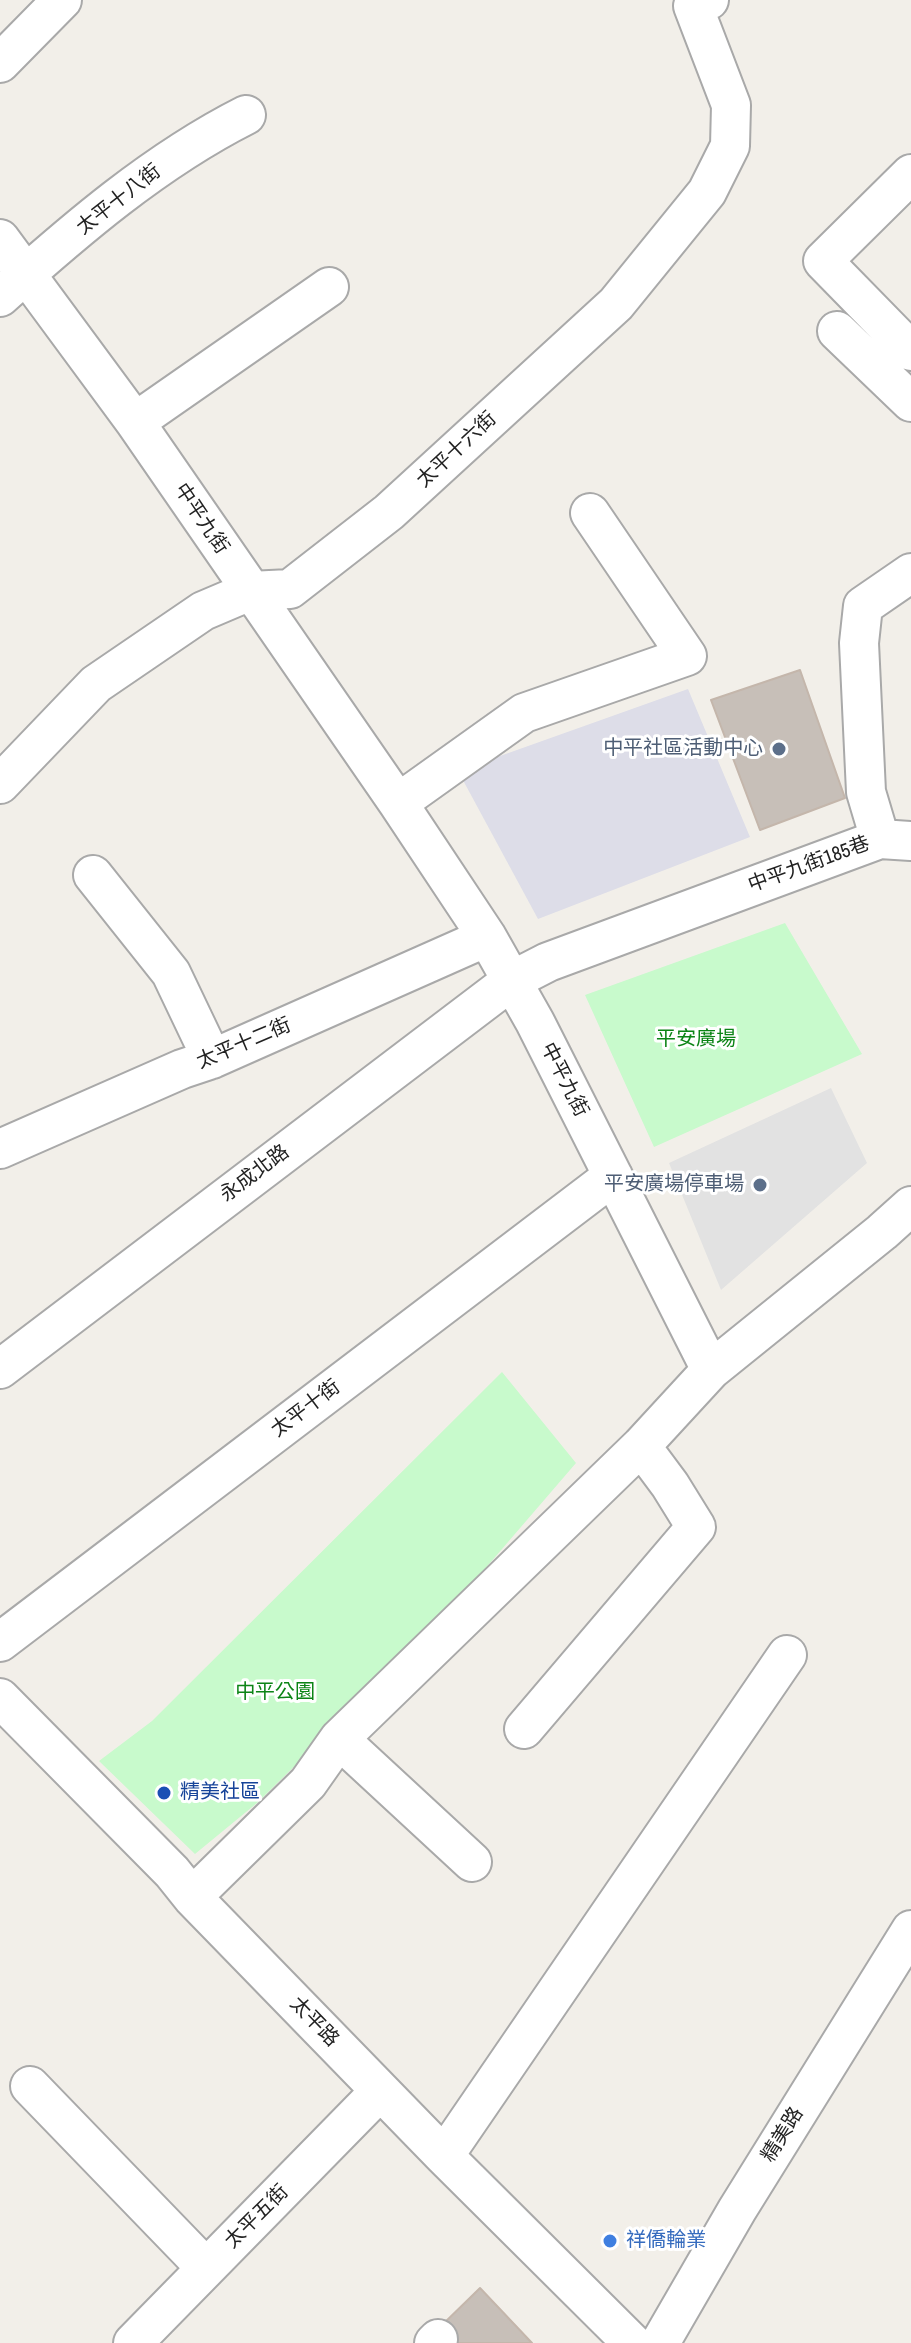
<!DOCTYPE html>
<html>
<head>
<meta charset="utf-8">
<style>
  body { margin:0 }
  canvas { display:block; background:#f2efe9 }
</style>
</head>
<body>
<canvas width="911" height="2343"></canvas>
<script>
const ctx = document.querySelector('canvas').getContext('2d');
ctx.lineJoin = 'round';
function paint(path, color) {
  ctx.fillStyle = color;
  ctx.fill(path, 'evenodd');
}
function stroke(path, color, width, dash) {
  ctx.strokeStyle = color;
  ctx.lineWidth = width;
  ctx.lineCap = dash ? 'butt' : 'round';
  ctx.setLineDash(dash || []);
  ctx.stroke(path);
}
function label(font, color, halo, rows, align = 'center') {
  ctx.font = font + ' "Archivo Narrow","Noto Sans TC",sans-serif';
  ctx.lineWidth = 6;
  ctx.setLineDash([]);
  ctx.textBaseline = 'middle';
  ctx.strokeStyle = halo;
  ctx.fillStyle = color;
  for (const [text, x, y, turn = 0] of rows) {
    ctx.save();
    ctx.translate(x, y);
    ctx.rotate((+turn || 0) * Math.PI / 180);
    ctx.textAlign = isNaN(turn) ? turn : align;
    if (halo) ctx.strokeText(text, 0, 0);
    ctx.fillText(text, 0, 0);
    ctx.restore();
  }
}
paint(new Path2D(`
  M 785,923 L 862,1054 L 654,1147 L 585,995 Z
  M 502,1372 L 576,1463 L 428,1635 L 257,1803 L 195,1854 L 99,1761 L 152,1721 Z`), '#c8facc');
paint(new Path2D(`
  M 831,1088 L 867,1163 L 721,1290 L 669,1163 Z`), '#e2e2e2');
paint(new Path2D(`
  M 688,689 L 750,837 L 538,919 L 458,771 Z`), '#dddde8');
const building = new Path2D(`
  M 800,670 L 845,798 L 760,830 L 711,700 Z
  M 480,2288 L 532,2343 L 451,2343 L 438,2329 Z`);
paint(building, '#c7bfb8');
stroke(building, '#c4b6ab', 2);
const minor = new Path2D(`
  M 0,63 L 62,0
  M 911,174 L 823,261 L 911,351
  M 0,239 L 135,422 L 398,803 L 487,937 L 535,1022 L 711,1370
  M 0,297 C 76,229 155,161 246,115
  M 837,331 L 911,402
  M 135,422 L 329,287
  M 0,784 L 96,684 L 203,611 L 250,591 L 290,589 L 389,512 L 616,304 L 707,192 L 730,146 L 731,105 L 693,6 L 709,0
  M 398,803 L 524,713 L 687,656 L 590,513
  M 880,839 L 866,792 L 859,643 L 863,606 L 911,573
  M 93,875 L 171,973 L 212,1059
  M 0,1149 L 182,1069 L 212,1059 L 487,937
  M 0,1369 L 511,981 L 548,962 L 880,839 L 911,841
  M 0,1642 L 613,1176
  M 0,1698 L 172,1872 L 192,1897 L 444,2156 L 632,2343
  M 524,1729 L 696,1527 L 670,1485 L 641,1446
  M 339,1739 L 641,1446 L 711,1370 L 882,1232 L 911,1206
  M 192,1897 L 308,1783 L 339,1739 L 472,1862
  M 30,2086 L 206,2268
  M 444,2156 L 787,1655
  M 133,2343 L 380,2091
  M 434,2343 L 438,2339
  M 660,2343 L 737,2210 L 911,1930`);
stroke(minor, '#a9a9a9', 42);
stroke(minor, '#fff', 38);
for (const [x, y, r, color] of [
  [779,749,8,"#5c6f8a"],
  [760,1185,8,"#5c6f8a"],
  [164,1793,8,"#1a4fb4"],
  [610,2241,8,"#3f7fe0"]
]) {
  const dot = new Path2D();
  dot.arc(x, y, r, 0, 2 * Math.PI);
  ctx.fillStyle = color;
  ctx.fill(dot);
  stroke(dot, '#fff', 3);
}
label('20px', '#222', '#fff', [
  ["太平十八街",119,200,-38],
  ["太平十六街",457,450,-43],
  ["中平九街",201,519,56],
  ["中平九街185巷",809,865,-20],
  ["太平十二街",244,1044,-23],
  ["中平九街",564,1080,63],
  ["永成北路",255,1174,-37],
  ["太平十街",306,1409,-37],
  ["太平路",314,2022,46],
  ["精美路",783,2135,-58],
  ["太平五街",257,2217,-45]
]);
label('20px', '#4e5e75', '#fff', [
  ["中平社區活動中心",763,749],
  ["平安廣場停車場",744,1185]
], 'right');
label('20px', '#0c8416', '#fff', [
  ["平安廣場",696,1040],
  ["中平公園",275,1693]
]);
label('20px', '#164399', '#fff', [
  ["精美社區",180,1793]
], 'left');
label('20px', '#366cbe', '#fff', [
  ["祥僑輪業",626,2241]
], 'left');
</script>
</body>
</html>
